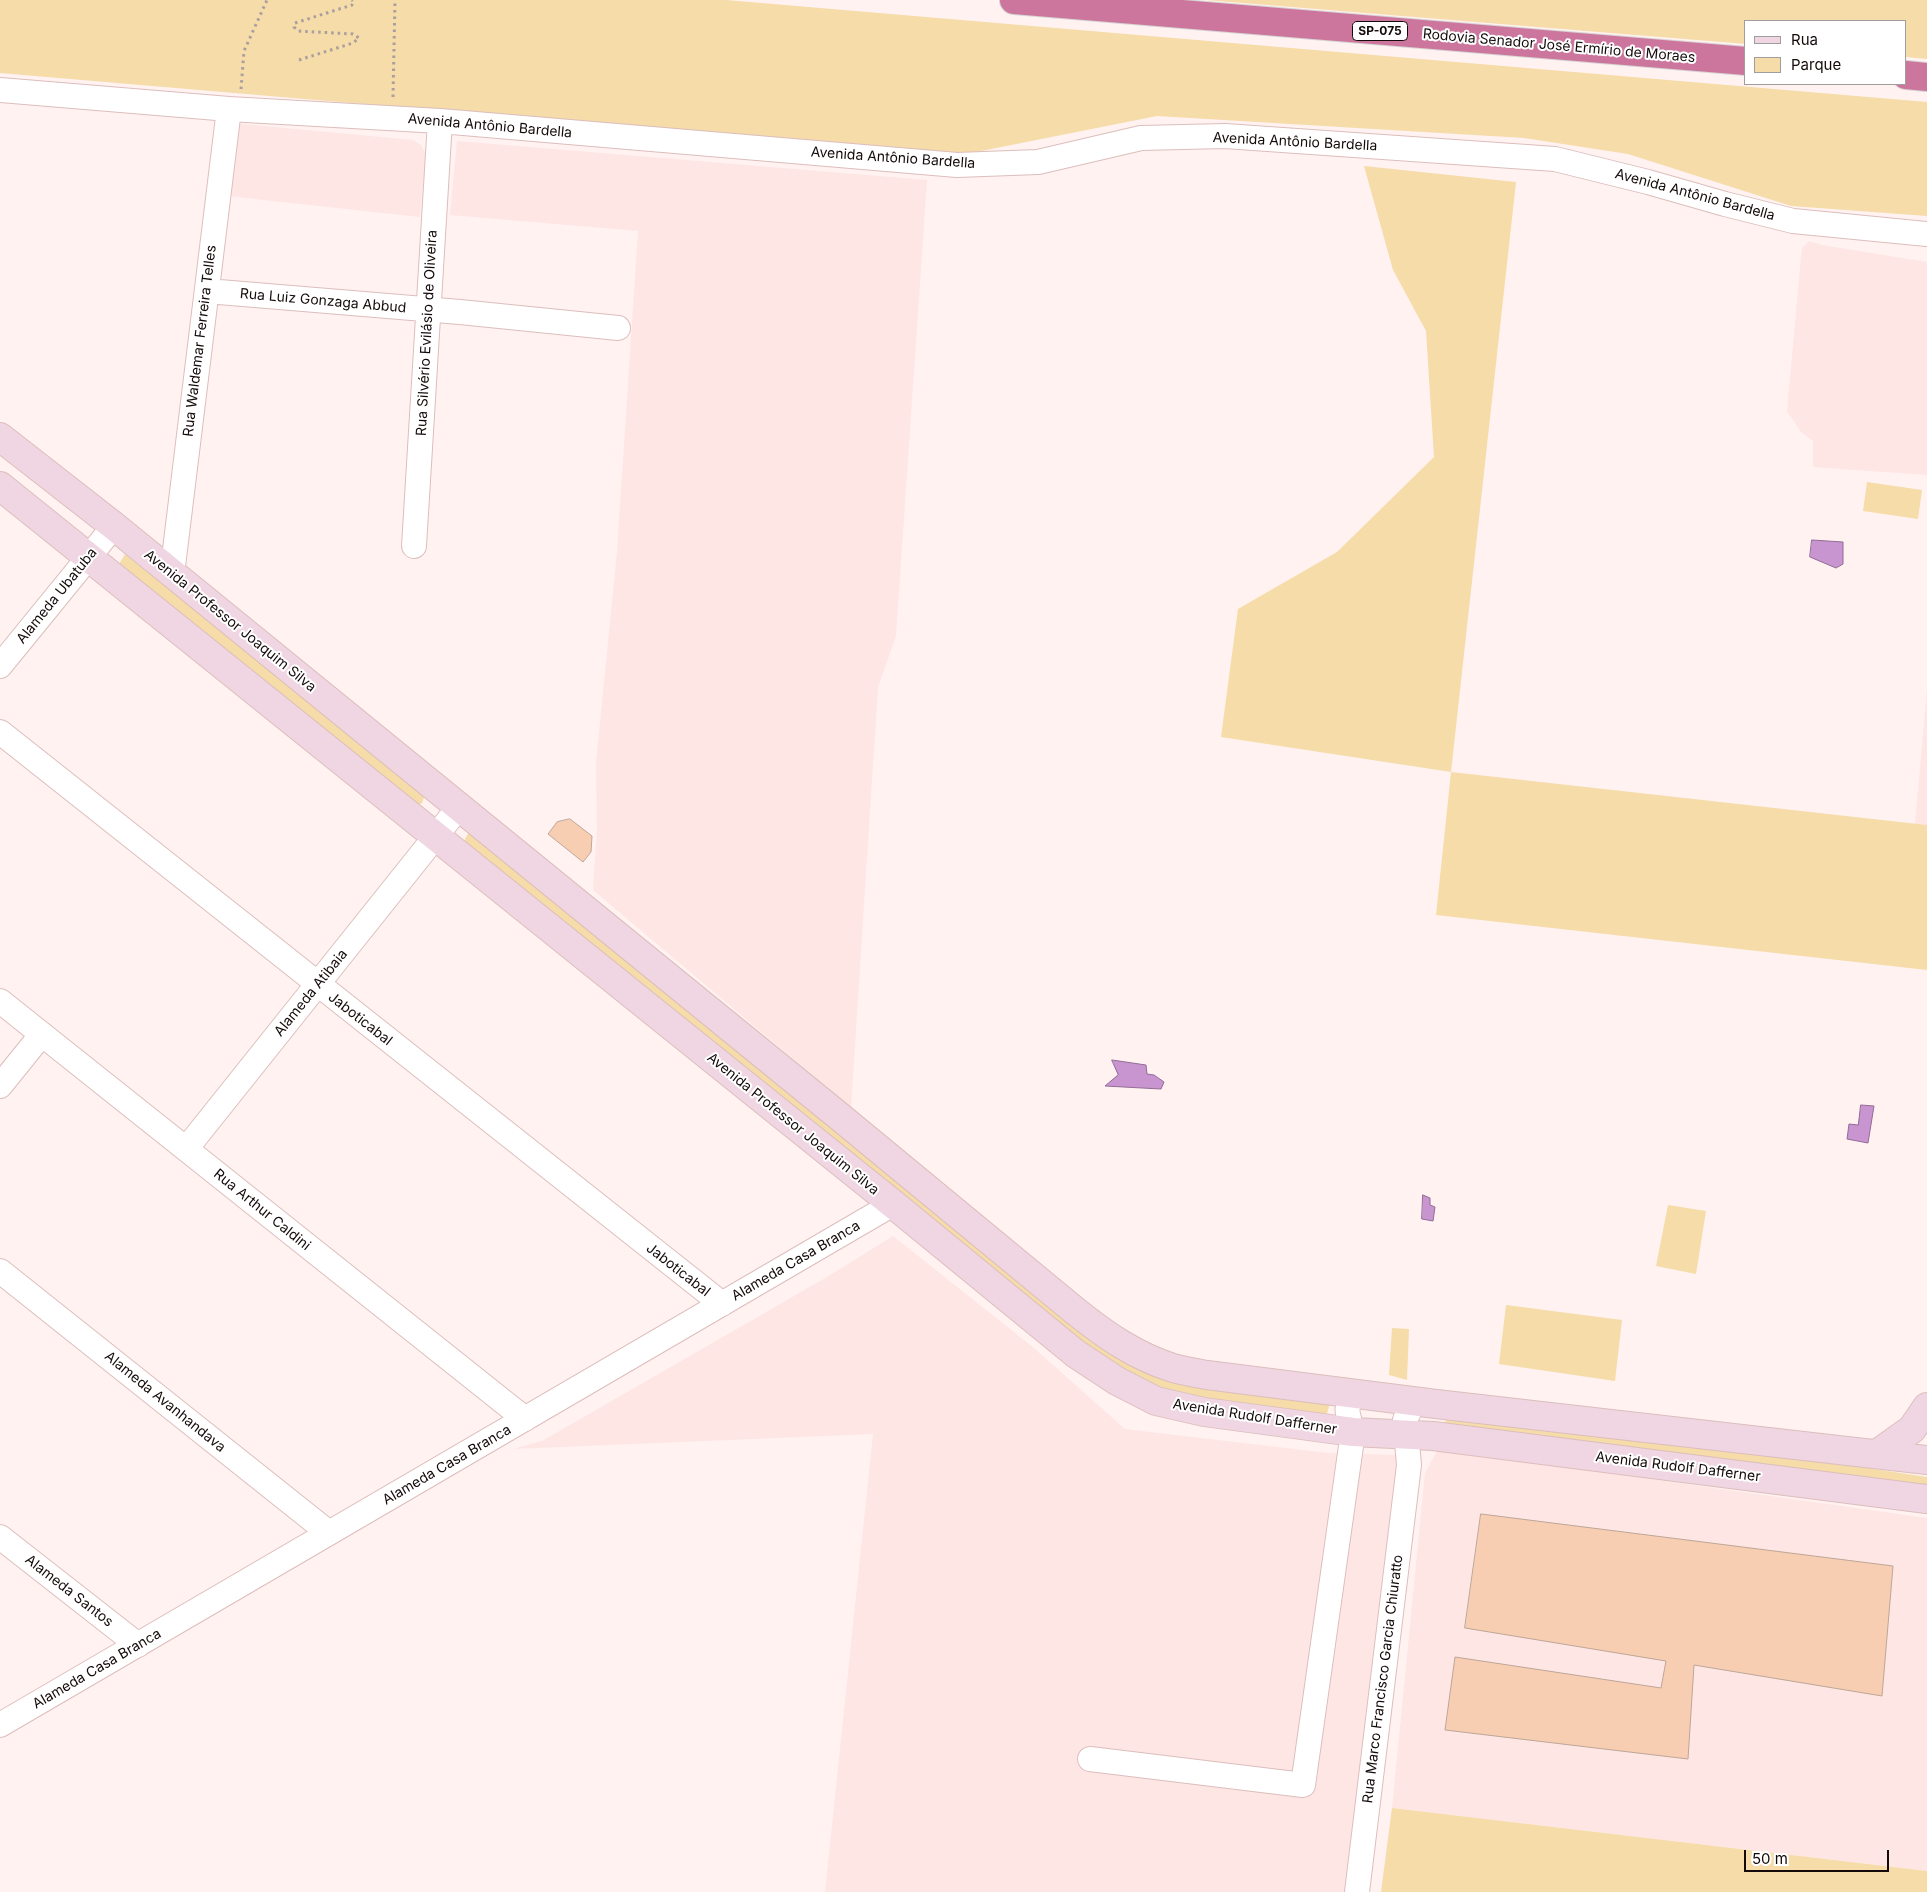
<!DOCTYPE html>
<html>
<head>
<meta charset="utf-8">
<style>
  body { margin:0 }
  #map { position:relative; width:1927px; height:1892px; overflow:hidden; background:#fff2f1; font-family:Inter,sans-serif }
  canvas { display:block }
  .legend { position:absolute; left:1744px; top:20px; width:162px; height:65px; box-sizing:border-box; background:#fff; border:1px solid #a19d9d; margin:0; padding:6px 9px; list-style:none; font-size:15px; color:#140a0a }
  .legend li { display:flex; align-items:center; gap:10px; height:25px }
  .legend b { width:25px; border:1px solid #a19d9d }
  .scale { position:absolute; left:1744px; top:1850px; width:145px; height:22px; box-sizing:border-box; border:2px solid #140a0a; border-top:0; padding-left:6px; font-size:15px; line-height:18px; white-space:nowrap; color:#140a0a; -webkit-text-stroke:4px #fff; paint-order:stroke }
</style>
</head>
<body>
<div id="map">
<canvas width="1927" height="1892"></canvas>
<ul class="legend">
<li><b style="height:6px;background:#f0d6e2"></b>Rua</li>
<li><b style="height:14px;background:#f5dca9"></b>Parque</li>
</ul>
<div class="scale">50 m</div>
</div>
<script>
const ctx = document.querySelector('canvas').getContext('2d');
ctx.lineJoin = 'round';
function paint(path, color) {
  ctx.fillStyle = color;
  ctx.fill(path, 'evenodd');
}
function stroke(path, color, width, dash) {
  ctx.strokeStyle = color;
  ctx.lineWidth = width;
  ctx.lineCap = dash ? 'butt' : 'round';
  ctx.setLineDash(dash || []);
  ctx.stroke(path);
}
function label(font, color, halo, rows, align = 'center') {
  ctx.font = font + ' Inter,sans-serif';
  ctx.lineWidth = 4;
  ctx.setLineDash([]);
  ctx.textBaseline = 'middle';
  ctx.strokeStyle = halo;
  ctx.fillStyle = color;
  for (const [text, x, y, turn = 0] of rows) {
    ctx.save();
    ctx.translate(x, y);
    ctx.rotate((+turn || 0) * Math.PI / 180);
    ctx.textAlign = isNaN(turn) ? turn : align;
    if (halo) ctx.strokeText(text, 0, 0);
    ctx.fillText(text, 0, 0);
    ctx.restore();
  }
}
paint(new Path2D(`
  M 242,124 L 413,140 L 421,145 L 426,154 L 420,217 L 227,196 L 236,125 Z
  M 457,141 L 927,180 L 896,636 L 878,687 L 851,1108 L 593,890 L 597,828 L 596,763 L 617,552 L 638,231 L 450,215 Z
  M 1809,241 L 1822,245 L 1927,262 L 1927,475 L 1813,467 L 1813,441 L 1801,432 L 1787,411 L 1801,257 L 1802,248 Z
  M 1927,689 L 1927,825 L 1915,824 Z
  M 893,1236 L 1034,1348 L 1125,1429 L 1328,1453 L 1397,1455 L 1402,1462 L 1348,1892 L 825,1892 L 873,1434 L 513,1449 L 542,1441 L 827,1277 Z
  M 1438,1449 L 1927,1518 L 1927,1871 L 1392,1808 L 1425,1473 Z`), '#fee6e4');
paint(new Path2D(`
  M 0,0 L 726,0 L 1927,102 L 1927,216 L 1791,206 L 1628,154 L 1524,138 L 1157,116 L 961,155 L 0,73 Z
  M 1206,0 L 1927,0 L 1927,59 L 1906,57 L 1906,21 L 1746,21 L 1746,44 Z
  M 1364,166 L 1516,182 L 1451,772 L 1927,825 L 1927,970 L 1436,915 L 1451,772 L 1221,737 L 1238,609 L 1337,552 L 1434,457 L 1426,331 L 1393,270 Z
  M 1867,482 L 1922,490 L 1918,519 L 1863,511 Z
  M 125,554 L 420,790 L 424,797 L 422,803 L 416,807 L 118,566 Z
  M 469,832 L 1090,1337 L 1330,1403 L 1326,1417 L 1183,1399 L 1095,1356 L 464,847 L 465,839 Z
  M 1668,1205 L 1706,1211 L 1696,1274 L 1656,1266 Z
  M 1506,1305 L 1622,1320 L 1615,1381 L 1499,1364 Z
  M 1392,1328 L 1409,1329 L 1407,1380 L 1389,1375 Z
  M 1451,1414 L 1755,1451 L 1927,1477 L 1927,1487 L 1438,1431 Z
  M 1392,1808 L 1927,1871 L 1927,1892 L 1381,1892 Z`), '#f5dca9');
const water = new Path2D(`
  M 1812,540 L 1843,542 L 1843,564 L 1836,568 L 1810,557 Z
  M 1112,1060 L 1146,1065 L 1147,1074 L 1154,1075 L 1164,1082 L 1161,1089 L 1105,1086 L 1118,1075 Z
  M 1861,1105 L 1874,1106 L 1868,1143 L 1847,1139 L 1849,1124 L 1858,1125 Z
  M 1423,1195 L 1430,1198 L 1430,1205 L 1435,1207 L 1433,1221 L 1422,1219 Z`);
paint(water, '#c895d0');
stroke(water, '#926b95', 1);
const building = new Path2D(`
  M 570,819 L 592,836 L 591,852 L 583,862 L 548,834 L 557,822 Z
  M 1481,1514 L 1893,1566 L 1882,1696 L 1694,1665 L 1688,1759 L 1445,1730 L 1455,1657 L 1661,1688 L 1666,1661 L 1465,1628 Z`);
paint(building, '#f8ceb3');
stroke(building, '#bea698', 1);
const street = new Path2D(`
  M 0,90 L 229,109 L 440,121 L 957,165 L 1038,162 L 1141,138 L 1225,136 L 1555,159 L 1648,182 L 1725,204 L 1793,221 L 1927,234
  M 207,291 L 460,312 L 618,328
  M 414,546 L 440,121
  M 172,574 L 229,109
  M 0,666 L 114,526
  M 0,732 L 722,1304
  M 0,1001 L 525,1419
  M 0,1086 L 42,1034
  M 186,1149 L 459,807
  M 0,1271 L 329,1533
  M 0,1537 L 138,1645
  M 0,1725 L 893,1204
  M 1090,1759 L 1303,1785 L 1353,1432 C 1348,1415 1342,1406 1357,1394
  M 1357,1892 L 1409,1465 L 1405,1420 L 1414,1401`);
const secondary = new Path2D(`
  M 0,437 L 114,526 L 840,1117 L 1074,1310 C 1105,1335 1135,1356 1173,1368 C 1184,1371 1196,1373 1207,1375 L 1436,1404 L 1927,1460
  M 0,486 L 893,1204 L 1076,1354 L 1117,1381 L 1156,1401 L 1204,1412 L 1353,1432 L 1433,1436 L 1927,1499
  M 1877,1454 L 1912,1429 L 1927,1407`);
const highway = new Path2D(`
  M 1014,0 L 1746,61
  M 1906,75 L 1927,77`);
stroke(street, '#dcbebc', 26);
stroke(secondary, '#dcbebc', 30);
stroke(highway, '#d5d3d3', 30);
stroke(new Path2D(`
  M 299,60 L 353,43 L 359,38 L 353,34 L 298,31 L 294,27 L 295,23 L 352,5 L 354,2 L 352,0
  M 241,89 L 244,51 L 267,0
  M 393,97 L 395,0`), '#aa9e9e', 3, [2.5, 4]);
stroke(street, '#fff', 24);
stroke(secondary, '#f0d6e2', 28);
stroke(highway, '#cd769d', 28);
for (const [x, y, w] of [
  [1380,31,55]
]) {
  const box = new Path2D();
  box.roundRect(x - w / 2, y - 9.5, w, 19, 4);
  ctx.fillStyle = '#fff';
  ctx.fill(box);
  stroke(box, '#140a0a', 1);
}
label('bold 12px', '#140a0a', null, [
  ["SP-075",1380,31]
]);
label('14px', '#140a0a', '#fff', [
  ["Rodovia Senador José Ermírio de Moraes",1559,46,5],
  ["Avenida Antônio Bardella",490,126,5],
  ["Avenida Antônio Bardella",1295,142,3],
  ["Avenida Antônio Bardella",893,158,4],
  ["Avenida Antônio Bardella",1695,195,15],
  ["Rua Luiz Gonzaga Abbud",323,301,5],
  ["Rua Silvério Evilásio de Oliveira",427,333,-87],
  ["Rua Waldemar Ferreira Telles",200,341,-83],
  ["Alameda Ubatuba",57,596,-51],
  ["Avenida Professor Joaquim Silva",230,621,39],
  ["Alameda Atibaia",311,993,-51],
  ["Jaboticabal",360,1019,38],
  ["Avenida Professor Joaquim Silva",793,1124,39],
  ["Rua Arthur Caldini",262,1210,39],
  ["Alameda Casa Branca",796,1261,-30],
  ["Jaboticabal",678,1270,38],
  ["Alameda Avanhandava",165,1402,39],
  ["Avenida Rudolf Dafferner",1255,1417,9],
  ["Alameda Casa Branca",447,1465,-30],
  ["Avenida Rudolf Dafferner",1678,1467,7],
  ["Alameda Santos",69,1591,38],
  ["Alameda Casa Branca",97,1669,-30],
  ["Rua Marco Francisco Garcia Chiuratto",1383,1679,-83]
]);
</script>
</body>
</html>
